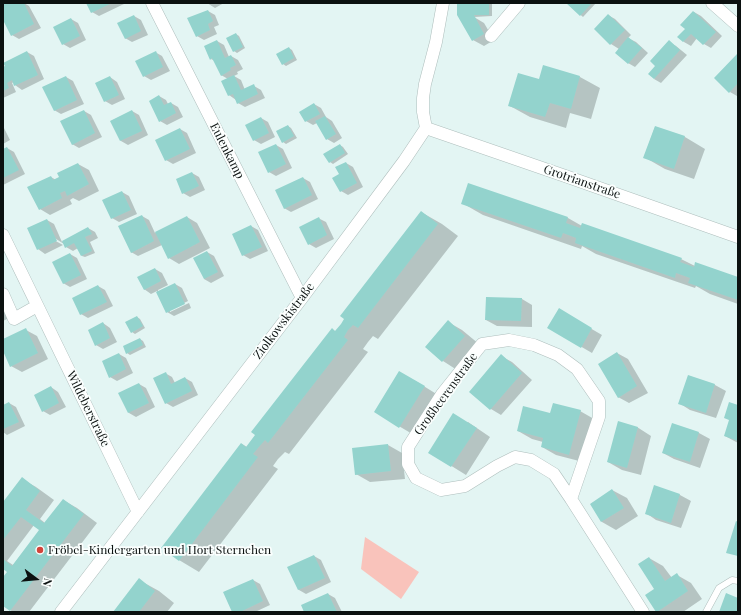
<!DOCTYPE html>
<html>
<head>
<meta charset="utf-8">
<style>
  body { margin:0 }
  #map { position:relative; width:741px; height:615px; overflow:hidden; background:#e3f5f3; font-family:"Playfair Display",serif }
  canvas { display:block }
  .frame { position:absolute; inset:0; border:4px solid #0b1110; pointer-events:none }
  .north { position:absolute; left:16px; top:559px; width:40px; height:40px; -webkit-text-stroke:3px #fbfffe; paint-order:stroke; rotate:106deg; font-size:11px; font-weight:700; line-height:16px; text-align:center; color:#0b1110 }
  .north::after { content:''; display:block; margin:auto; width:14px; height:18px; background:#0b1110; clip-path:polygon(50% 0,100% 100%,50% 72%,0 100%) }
</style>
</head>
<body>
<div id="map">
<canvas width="741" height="615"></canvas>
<div class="frame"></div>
<div class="north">N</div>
</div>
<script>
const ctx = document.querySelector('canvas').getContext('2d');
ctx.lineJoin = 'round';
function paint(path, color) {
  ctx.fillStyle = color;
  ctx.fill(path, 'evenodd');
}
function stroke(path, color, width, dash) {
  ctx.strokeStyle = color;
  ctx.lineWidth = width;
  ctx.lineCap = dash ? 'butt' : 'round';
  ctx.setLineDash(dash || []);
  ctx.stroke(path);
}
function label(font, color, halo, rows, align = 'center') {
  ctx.font = font + ' "Playfair Display",serif';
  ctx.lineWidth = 3.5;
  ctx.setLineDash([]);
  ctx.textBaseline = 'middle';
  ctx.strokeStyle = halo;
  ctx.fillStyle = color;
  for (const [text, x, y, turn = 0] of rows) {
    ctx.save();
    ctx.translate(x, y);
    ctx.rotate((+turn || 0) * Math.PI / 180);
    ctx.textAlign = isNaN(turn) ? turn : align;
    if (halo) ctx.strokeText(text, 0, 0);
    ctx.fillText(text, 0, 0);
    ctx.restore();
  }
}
paint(new Path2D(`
  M 365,537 L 419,572 L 401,599 L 361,569 Z`), '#f9c3bb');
paint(new Path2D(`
  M 3,3 L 24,3 L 29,6 L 41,28 L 19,39 L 12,35 L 3,18 Z
  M 87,3 L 124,3 L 124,4 L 99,16 L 92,12 Z
  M 207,3 L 224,3 L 215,8 Z
  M 458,3 L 492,3 L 492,16 L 474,17 L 484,23 L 494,40 L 484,46 L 473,40 Z
  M 567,3 L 596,3 L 583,17 Z
  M 208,11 L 215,15 L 219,25 L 214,27 L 217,34 L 204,40 L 197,36 Z
  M 694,12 L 701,16 L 722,36 L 711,48 L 704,44 L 697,38 L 691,46 L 684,42 L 679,37 L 686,29 Z
  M 608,15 L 615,19 L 631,35 L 628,38 L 636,42 L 648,53 L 635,67 L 628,63 L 619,49 L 611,44 L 595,29 Z
  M 134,16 L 141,20 L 148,35 L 132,42 L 125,38 Z
  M 71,19 L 78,23 L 86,40 L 70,48 L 63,44 Z
  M 236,34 L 239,36 L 245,48 L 237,53 L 234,51 Z
  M 217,41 L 224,45 L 229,57 L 231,56 L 238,60 L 243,69 L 237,72 L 238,74 L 234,76 L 241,80 L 245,90 L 254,86 L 261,90 L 265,98 L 245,107 L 238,103 L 236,100 L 229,95 L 228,79 L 221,75 L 215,61 L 211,59 Z
  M 669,42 L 676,46 L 687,55 L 661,83 L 654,79 Z
  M 289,48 L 292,50 L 297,60 L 286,66 L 283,64 Z
  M 27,52 L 34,56 L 44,79 L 22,90 L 15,85 L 14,82 L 12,83 L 16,92 L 3,98 L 3,68 Z
  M 155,52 L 162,56 L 170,71 L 151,80 L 144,76 Z
  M 738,55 L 738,95 L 737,96 L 730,92 Z
  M 66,77 L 73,81 L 84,104 L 61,114 L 54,110 Z
  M 110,77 L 117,82 L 125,99 L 112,105 L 105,101 Z
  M 580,77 L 600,88 L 591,119 L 570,113 L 566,128 L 530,117 L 510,106 L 540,80 Z
  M 159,96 L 166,100 L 168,104 L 171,103 L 178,107 L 183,117 L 167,125 L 160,121 Z
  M 314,104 L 321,108 L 326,117 L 332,121 L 342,138 L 334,143 L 327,139 L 317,123 L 313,125 L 306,121 Z
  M 84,111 L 91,115 L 102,137 L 79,148 L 72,144 Z
  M 132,111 L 139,115 L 148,135 L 128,145 L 121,141 L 111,121 Z
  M 261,118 L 268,122 L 275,137 L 261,144 L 254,140 Z
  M 3,126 L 10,140 L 3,144 Z
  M 288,126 L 291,128 L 297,138 L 286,144 L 283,142 Z
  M 655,127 L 685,137 L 705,149 L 694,179 L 665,169 L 644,157 Z
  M 180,129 L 187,133 L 196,153 L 173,164 L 166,160 Z
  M 276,145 L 283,149 L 292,168 L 276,176 L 269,172 Z
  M 340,145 L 343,147 L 348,154 L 333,164 L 330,162 Z
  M 7,148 L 14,152 L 25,174 L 3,185 L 3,150 Z
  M 346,163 L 353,167 L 363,187 L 348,195 L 341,191 L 341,175 Z
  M 78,164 L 89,170 L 99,191 L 79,201 L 73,198 L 70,200 L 72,204 L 50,215 L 40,209 L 51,177 L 56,180 L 60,178 Z
  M 192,173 L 199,177 L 205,190 L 190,197 L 183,193 Z
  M 303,178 L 310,182 L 318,199 L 291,212 L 284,208 Z
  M 122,192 L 129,196 L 137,214 L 119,222 L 112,218 Z
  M 462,203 L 568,218 L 582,226 L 681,259 L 695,266 L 738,278 L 738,304 L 710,294 L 696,286 L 695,288 L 596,254 L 582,246 L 581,249 L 483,215 Z
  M 421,212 L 442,224 L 458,236 L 378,339 L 373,336 L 368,342 L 363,349 L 368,352 L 289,454 L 285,452 L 278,459 L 273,466 L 278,469 L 199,572 L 179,560 L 242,444 L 247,447 L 332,329 L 336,332 Z
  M 142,216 L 149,220 L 155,233 L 187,217 L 197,223 L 210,248 L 179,264 L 169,258 L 162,245 L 138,256 L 131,252 Z
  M 318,218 L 326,222 L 334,239 L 316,248 L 309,244 Z
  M 47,220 L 54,224 L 62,242 L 88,228 L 95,232 L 98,238 L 90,242 L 95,253 L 85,257 L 82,256 L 78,248 L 73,251 L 66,247 L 64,244 L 53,237 L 52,239 L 63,245 L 45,254 L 38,249 Z
  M 251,226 L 258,230 L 268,251 L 250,259 L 243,255 Z
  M 207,252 L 214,256 L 224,276 L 211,283 L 204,279 Z
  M 70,254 L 77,258 L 87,279 L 70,287 L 63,283 Z
  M 155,269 L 162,273 L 168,285 L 158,290 L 158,292 L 175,284 L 182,288 L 188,301 L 170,310 L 170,312 L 189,303 L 191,308 L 174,316 L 167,312 L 157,291 L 151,294 L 144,289 Z
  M 98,286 L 105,290 L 113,306 L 88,318 L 81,314 Z
  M 3,296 L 13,316 L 3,321 Z
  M 522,299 L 532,305 L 532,327 L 497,326 L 486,320 Z
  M 559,310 L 602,335 L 592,353 L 549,328 Z
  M 137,317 L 140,319 L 145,328 L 135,334 L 132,332 Z
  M 448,322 L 462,330 L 479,344 L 457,370 L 443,361 Z
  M 103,323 L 110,328 L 117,342 L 103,349 L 96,345 Z
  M 26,330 L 37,336 L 48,359 L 22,372 L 11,366 L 3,349 L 3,341 Z
  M 140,339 L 143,341 L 146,347 L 130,355 L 127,353 Z
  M 617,353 L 628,359 L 648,393 L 629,403 L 618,397 Z
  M 119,354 L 126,358 L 133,373 L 117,381 L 110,377 Z
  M 501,356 L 512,362 L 532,380 L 501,415 L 491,409 L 470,392 Z
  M 165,373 L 172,377 L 175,383 L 185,378 L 192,382 L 198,395 L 173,407 L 166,403 Z
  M 689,376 L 715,385 L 726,391 L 716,418 L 690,410 L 679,403 Z
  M 414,380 L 438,395 L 414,435 L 375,412 Z
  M 139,384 L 146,388 L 155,407 L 136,417 L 129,413 L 120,393 Z
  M 51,387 L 58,392 L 66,407 L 50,415 L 43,411 Z
  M 9,403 L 16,407 L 25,426 L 7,435 L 3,432 L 3,406 Z
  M 738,406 L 738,443 L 725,436 Z
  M 580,411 L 594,419 L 583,462 L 556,455 L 542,447 L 543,442 L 532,439 L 518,431 L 550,414 Z
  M 468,422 L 490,437 L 466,475 L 429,452 Z
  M 672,425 L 699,433 L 710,439 L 700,468 L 674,459 L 663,453 Z
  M 637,427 L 651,436 L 641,475 L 622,470 L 608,462 Z
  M 388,445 L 402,453 L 405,479 L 370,482 L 356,474 Z
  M 22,479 L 36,487 L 54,500 L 40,519 L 45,523 L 63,500 L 77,508 L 97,523 L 29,612 L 13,612 L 3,605 L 3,579 L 8,571 L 3,567 L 3,504 ZM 34,525 L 40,530 L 13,565 L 7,561 Z
  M 655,486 L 680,495 L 691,501 L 681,528 L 656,520 L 646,513 Z
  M 612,490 L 627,498 L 638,516 L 616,530 L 602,522 L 591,504 Z
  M 314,556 L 321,560 L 331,582 L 306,594 L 299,590 L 289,568 Z
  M 649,558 L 663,566 L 672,578 L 677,575 L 691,583 L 702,599 L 683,612 L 657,612 L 655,589 Z
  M 139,580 L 159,591 L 174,603 L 167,612 L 115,612 Z
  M 253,580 L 260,584 L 270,605 L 255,612 L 234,612 Z
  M 328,594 L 335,598 L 342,612 L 305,612 Z`), '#0003');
paint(new Path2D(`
  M 3,3 L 24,3 L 34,24 L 11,36 L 3,20 Z
  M 86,3 L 112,3 L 91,13 Z
  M 457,3 L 489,3 L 489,15 L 474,15 L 484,34 L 472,41 L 457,15 Z
  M 566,3 L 592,3 L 580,16 Z
  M 208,10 L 213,21 L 208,24 L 210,30 L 196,37 L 187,18 Z
  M 693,11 L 716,32 L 703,45 L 691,34 L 683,42 L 677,37 L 685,29 L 680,25 Z
  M 608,14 L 625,30 L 610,45 L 594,29 Z
  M 134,15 L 141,31 L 125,39 L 117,23 Z
  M 71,18 L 80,36 L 62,45 L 53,27 Z
  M 236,33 L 243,47 L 233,52 L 226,38 Z
  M 628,37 L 642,48 L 628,64 L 615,53 Z
  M 217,40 L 225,58 L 231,55 L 236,65 L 230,68 L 231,70 L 221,76 L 212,58 L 210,60 L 204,46 Z
  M 669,40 L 680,50 L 654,79 L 648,74 L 655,66 L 650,61 Z
  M 289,47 L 294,58 L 282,65 L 276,54 Z
  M 27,51 L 38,75 L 14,86 L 12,80 L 7,83 L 9,88 L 3,91 L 3,67 L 5,66 L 3,63 Z
  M 156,51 L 163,67 L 143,77 L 135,61 Z
  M 737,54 L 738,54 L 738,83 L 729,93 L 714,78 Z
  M 543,65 L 580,76 L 571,109 L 550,103 L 545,117 L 508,106 L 518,73 L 539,79 Z
  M 234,75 L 241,90 L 254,84 L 258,94 L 237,104 L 233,94 L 228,96 L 221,81 Z
  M 66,76 L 77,100 L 54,111 L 42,87 Z
  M 110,76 L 119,95 L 104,102 L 95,83 Z
  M 159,95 L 164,105 L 171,102 L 176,113 L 159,122 L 149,101 Z
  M 314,103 L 320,114 L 305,122 L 299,112 Z
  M 84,110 L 95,133 L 72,145 L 60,121 Z
  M 132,110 L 142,131 L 120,141 L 110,121 Z
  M 325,116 L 336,134 L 326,140 L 315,121 Z
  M 261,117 L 269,133 L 253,141 L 245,125 Z
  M 288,125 L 294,136 L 282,143 L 276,131 Z
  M 655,126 L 685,136 L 674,169 L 643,158 Z
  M 180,128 L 190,149 L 165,161 L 155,140 Z
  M 276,144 L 286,164 L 268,173 L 258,152 Z
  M 340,144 L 345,153 L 329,163 L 323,154 Z
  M 7,147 L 19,170 L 3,178 L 3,149 Z
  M 346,162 L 357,183 L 340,192 L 332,178 L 339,174 L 335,167 Z
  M 78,163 L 89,184 L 67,196 L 65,191 L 60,193 L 62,198 L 39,210 L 27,187 L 51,176 L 53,180 L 59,177 L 57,173 Z
  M 192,172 L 199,186 L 182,194 L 176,179 Z
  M 303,177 L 312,195 L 284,209 L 275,190 Z
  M 468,183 L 568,217 L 566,223 L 580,228 L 582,223 L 682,258 L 680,262 L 694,267 L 695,262 L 738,277 L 738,300 L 688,283 L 690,278 L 676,273 L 675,278 L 575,243 L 576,238 L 563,233 L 561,238 L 461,204 Z
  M 122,191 L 131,210 L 111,219 L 102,200 Z
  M 421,211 L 438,224 L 358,328 L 353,325 L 348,330 L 344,337 L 348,340 L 268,443 L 265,440 L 258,448 L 253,454 L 258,457 L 179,561 L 161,548 L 241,443 L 246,447 L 255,435 L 251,432 L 332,328 L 335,331 L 341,324 L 344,319 L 340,316 Z
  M 142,215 L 154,241 L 131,253 L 118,226 Z
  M 187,216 L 200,242 L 168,259 L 155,232 Z
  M 319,217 L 327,235 L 308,245 L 299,227 Z
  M 47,219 L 57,241 L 37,250 L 27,228 Z
  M 251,225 L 262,247 L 242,256 L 232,234 Z
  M 88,227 L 92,234 L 85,237 L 92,251 L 81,256 L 74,243 L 65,248 L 62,241 Z
  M 207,251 L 218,272 L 204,279 L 193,258 Z
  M 70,253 L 81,275 L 63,284 L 52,262 Z
  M 155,268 L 161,281 L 144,290 L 137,277 Z
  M 175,283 L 185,304 L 166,313 L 156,292 Z
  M 98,285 L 107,302 L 80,315 L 72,298 Z
  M 486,297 L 522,298 L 521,321 L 485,320 Z
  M 559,308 L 592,328 L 581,348 L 547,328 Z
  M 137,316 L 143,326 L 131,333 L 125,322 Z
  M 448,320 L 465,336 L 442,362 L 425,347 Z
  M 103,322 L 110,338 L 95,346 L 88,330 Z
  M 26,328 L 38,353 L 10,367 L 3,351 L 3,339 Z
  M 140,338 L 143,345 L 126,354 L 123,346 Z
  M 617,352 L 637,386 L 618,398 L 598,364 Z
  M 119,353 L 126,369 L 109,378 L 102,361 Z
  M 501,354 L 522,373 L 490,410 L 469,392 Z
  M 399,371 L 425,386 L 399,428 L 374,412 Z
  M 166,372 L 171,384 L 185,377 L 192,391 L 165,404 L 153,378 Z
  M 688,375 L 715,384 L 706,413 L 678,404 Z
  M 139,383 L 149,403 L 128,413 L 118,393 Z
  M 51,386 L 59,403 L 42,412 L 34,395 Z
  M 9,402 L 19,422 L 3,429 L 3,405 Z
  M 729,402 L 738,405 L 738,441 L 724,436 L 729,420 L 724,418 Z
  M 553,403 L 581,410 L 569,455 L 541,447 L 543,438 L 517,431 L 523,406 L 550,413 Z
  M 453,413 L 477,428 L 451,467 L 428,453 Z
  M 618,421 L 638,427 L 627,468 L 607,462 Z
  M 672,423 L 699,432 L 690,462 L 662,453 Z
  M 388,444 L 391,471 L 355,475 L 352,448 Z
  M 22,477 L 40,491 L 26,510 L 44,523 L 63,499 L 84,514 L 10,611 L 3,606 L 3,577 L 7,572 L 3,569 L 3,559 L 12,566 L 39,530 L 21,517 L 3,540 L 3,502 Z
  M 654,485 L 680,494 L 671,523 L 645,514 Z
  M 612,489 L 624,508 L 601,522 L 590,504 Z
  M 736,521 L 738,522 L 738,556 L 726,553 Z
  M 314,555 L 325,578 L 298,590 L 287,567 Z
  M 649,557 L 665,581 L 677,573 L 688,591 L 657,612 L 656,612 L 645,595 L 654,589 L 638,564 Z
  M 139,578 L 155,591 L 139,612 L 113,612 Z
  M 253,579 L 263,601 L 240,612 L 232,612 L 223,592 Z
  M 328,593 L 337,612 L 304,612 L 301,605 Z
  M 726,593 L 738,598 L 738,612 L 719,612 Z`), '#93d3cd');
const lane = new Path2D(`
  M 706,612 L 719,588 L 732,580 L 738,581`);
const street = new Path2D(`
  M 152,3 L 302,298
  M 712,3 L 738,26
  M 491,36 L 519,3
  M 426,128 L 568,177 L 738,237
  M 3,235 L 138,512
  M 3,294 L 14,319 L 37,306
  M 571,499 L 599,417 L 599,401 L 577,369 L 558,355 L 534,345 L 509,340 L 482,344 L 442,394 L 408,447 L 408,464 L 416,478 L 441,490 L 465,486 L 497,466 L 515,457 L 531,460 L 554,474 L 571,499 L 643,612
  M 61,612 L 302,298 L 404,161 L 426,128 L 423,112 L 423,98 L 425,84 L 436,42 L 443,3`);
stroke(lane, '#aebebc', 7);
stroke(street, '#aebebc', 13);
stroke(lane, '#fff', 6);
stroke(street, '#fff', 12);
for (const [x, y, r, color] of [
  [40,550,4,"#d2443b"]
]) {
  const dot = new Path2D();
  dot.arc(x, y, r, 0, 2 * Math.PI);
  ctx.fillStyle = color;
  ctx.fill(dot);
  stroke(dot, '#fbfffe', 1.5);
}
label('12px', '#0b1110', '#fbfffe', [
  ["Eulenkamp",227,151,63],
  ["Grotrianstraße",582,182,19],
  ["Ziolkowskistraße",284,321,-53],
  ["Großbeerenstraße",446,394,-54],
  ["Wildeberstraße",88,409,64]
]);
label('12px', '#0b1110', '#fbfffe', [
  ["Fröbel-Kindergarten und Hort Sternchen",48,550]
], 'left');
</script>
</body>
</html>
